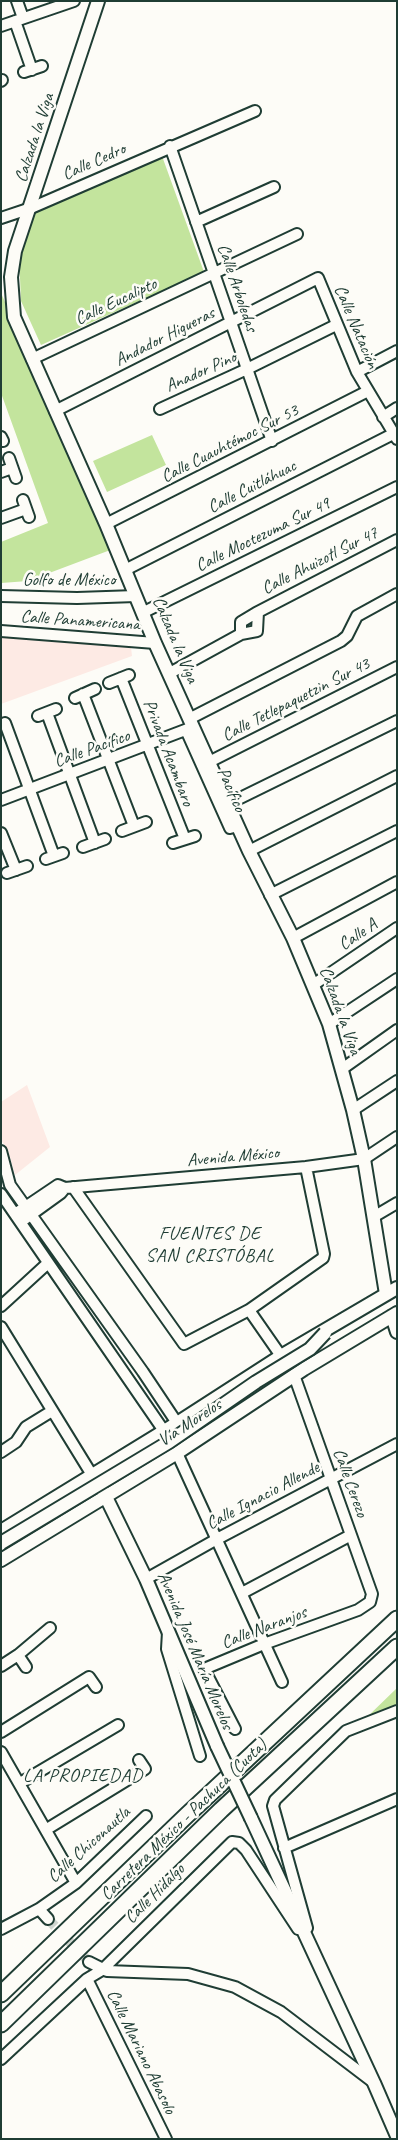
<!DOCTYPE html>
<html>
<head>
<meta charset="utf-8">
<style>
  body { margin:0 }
  #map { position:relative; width:398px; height:2140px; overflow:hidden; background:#fdfcf7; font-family:Caveat,sans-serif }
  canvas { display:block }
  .frame { position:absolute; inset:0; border:2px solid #1f3d34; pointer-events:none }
</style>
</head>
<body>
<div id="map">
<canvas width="398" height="2140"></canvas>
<div class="frame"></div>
</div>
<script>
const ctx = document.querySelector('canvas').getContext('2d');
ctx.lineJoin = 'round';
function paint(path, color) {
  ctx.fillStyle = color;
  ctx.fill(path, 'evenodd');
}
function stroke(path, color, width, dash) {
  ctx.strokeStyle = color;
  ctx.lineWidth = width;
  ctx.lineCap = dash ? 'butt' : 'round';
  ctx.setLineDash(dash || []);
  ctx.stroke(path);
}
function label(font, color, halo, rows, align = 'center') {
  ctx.font = font + ' Caveat,sans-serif';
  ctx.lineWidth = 5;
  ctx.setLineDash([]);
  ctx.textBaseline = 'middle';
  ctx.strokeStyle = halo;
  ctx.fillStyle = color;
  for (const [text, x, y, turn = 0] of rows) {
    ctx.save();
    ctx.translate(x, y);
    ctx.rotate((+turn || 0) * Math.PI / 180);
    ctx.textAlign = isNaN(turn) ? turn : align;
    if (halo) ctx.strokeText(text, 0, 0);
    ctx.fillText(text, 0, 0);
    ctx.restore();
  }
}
paint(new Path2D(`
  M 1,637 L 131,647 L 132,656 L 1,704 Z
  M 27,1085 L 50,1147 L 15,1175 L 8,1150 L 1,1140 L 1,1102 Z`), '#fdeae4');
paint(new Path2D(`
  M 162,156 L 204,272 L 41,345 L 21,301 L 19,255 L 37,209 Z
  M 1,293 L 113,549 L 28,581 L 1,583 L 1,542 L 48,523 L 1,393 Z
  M 152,435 L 166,465 L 107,492 L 93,461 Z
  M 397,1688 L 397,1706 L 365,1719 Z`), '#c3e49d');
stroke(new Path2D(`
  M 48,1919 L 89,1962`), '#d1d6d0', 10, [10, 5]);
const minor = new Path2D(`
  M 17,1 L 23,18
  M 15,21 L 32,70
  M 1,26 L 74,1
  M 24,72 L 42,66
  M 1,81 L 2,80
  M 170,146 L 272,441
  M 1,218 L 31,208 L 255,111
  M 196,222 L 274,187
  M 32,359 L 297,234
  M 357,372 L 397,351
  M 160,409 L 247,369 L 336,325
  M 55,411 L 318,278 L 357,372 L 397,439
  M 383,417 L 397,408
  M 1,437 L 3,441
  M 9,458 L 16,478
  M 1,472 L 12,468
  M 23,500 L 29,517
  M 1,518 L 26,509
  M 106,524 L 368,391
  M 125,570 L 393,434
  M 1,596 L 77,598 L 136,596
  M 144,612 L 397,487
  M 1,631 L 155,643
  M 241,634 L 241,622 L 256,613 L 397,540
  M 170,673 L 241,634 L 257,631 L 258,612
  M 121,678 L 185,839
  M 109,683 L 129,675
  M 83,694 L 134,826
  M 75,698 L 95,689
  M 47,713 L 95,843
  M 38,716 L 56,709
  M 189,719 L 341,641 L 347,636 L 357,616 L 397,594
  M 5,723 L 54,856
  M 186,730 L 230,828 L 238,826
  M 209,762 L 397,667
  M 1,800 L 193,727
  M 228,804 L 397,721
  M 122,831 L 146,822
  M 1,833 L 16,870
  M 173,843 L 195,836
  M 83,847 L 105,839
  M 249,851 L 397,776
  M 46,859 L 63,853
  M 7,873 L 27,866
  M 270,895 L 397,831
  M 293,938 L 397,882
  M 313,985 L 397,928
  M 329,1024 L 397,979
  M 342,1069 L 397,1030
  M 353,1110 L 397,1081
  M 1,1151 L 10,1185 L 143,1372 L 177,1423
  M 73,1187 L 184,1344 L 249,1310 L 323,1258 L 324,1254 L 306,1167
  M 1,1194 L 164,1431
  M 15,1214 L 58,1185 L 65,1188 L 87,1186 L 306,1167 L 364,1159 L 397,1137
  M 375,1216 L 397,1203
  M 25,1219 L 61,1193 L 65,1188
  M 1,1306 L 48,1263
  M 249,1310 L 281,1356
  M 1,1327 L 92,1475
  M 1,1452 L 16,1442 L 26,1427 L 52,1411
  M 177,1453 L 282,1682
  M 146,1579 L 217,1539 L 397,1444
  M 242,1593 L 351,1535
  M 168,1632 L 167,1649 L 200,1756
  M 18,1655 L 26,1667
  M 1,1666 L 18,1655 L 50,1628
  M 235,1729 L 204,1669 L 264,1644 L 358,1610 L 370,1602 L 372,1594 L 294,1375
  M 1,1732 L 89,1677 L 96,1687
  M 1,1752 L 76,1883
  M 20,1783 L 118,1725
  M 47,1829 L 145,1769 L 139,1760
  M 284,1848 L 397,1799
  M 39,1909 L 48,1919
  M 307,1928 L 273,1806 L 275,1800 L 346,1731 L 397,1711
  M 1,1929 L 39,1909 L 76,1883 L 146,1816
  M 89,1962 L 107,1971 L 188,1974 L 235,1987 L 281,2012 L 373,2082
  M 87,1979 L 166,2139
  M 1,2059 L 87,1979 L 102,1970 L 232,1842 L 239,1843 L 246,1850 L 298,1929`);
const major = new Path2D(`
  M 98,1 L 15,251 L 11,277 L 14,317 L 106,524 L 155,643 L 249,851 L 293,938 L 329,1024 L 353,1110 L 364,1159 L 386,1294
  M 392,1316 L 397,1332
  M 103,1491 L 146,1579 L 217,1746
  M 1,1531 L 177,1423 L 281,1356 L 397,1288
  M 1,1560 L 177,1453 L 304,1369 L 397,1313
  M 251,1818 L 374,2083 L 397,2136`);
const highway = new Path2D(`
  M 1,1994 L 187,1815 L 397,1619
  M 1,2024 L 221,1810 L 397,1647`);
stroke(minor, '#1f3d34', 14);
stroke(major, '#1f3d34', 16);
stroke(highway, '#1f3d34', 19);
stroke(minor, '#fdfcf7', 10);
stroke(major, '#fdfcf7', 12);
stroke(highway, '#fdfcf7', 15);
const majorBridge = new Path2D(`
  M 1,1543 L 169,1442 L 256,1382 L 310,1349 L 325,1333
  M 217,1746 L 251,1818`);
stroke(majorBridge, '#1f3d34', 16, []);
stroke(majorBridge, '#fdfcf7', 12);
label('18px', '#1f3d34', '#fdfcf7', [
  ["Calzada la Viga",35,138,-72],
  ["Calle Cedro",94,162,-24],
  ["Calle Arboledas",237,288,71],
  ["Calle Eucalipto",116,302,-25],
  ["Calle Natación",356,327,67],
  ["Andador Higueras",165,337,-27],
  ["Anador Pino",201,372,-24],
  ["Calle Cuauhtémoc Sur 53",230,444,-27],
  ["Calle Cuitláhuac",252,487,-27],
  ["Calle Moctezuma Sur 49",263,535,-26],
  ["Calle Ahuizotl Sur 47",320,561,-27],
  ["Golfo de México",69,580],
  ["Calle Panamericana",80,621,4],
  ["Calzada la Viga",175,640,67],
  ["Calle Tetlepaquetzin Sur 43",296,700,-27],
  ["Calle Pacífico",92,749,-20],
  ["Privada Acambaro",168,753,69],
  ["Pacífico",231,790,66],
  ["Calle A",358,935,-34],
  ["Calzada la Viga",340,1011,70],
  ["Avenida México",233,1157,-5],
  ["Vía Morelos",190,1423,-33],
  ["Calle Cerezo",350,1483,70],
  ["Calle Ignacio Allende",263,1496,-28],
  ["Calle Naranjos",264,1628,-21],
  ["Avenida José María Morelos",195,1651,67],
  ["Carretera México - Pachuca (Cuota)",184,1820,-44],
  ["Calle Chiconautla",89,1845,-42],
  ["Calle Hidalgo",155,1894,-45],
  ["Calle Mariano Abasolo",141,2052,64]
]);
ctx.letterSpacing = '1px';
label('19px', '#1f3d34', '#fdfcf7', [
  ["FUENTES DE",210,1234],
  ["SAN CRISTÓBAL",210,1256],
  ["LA PROPIEDAD",83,1776]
]);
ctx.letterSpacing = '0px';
</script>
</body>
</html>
